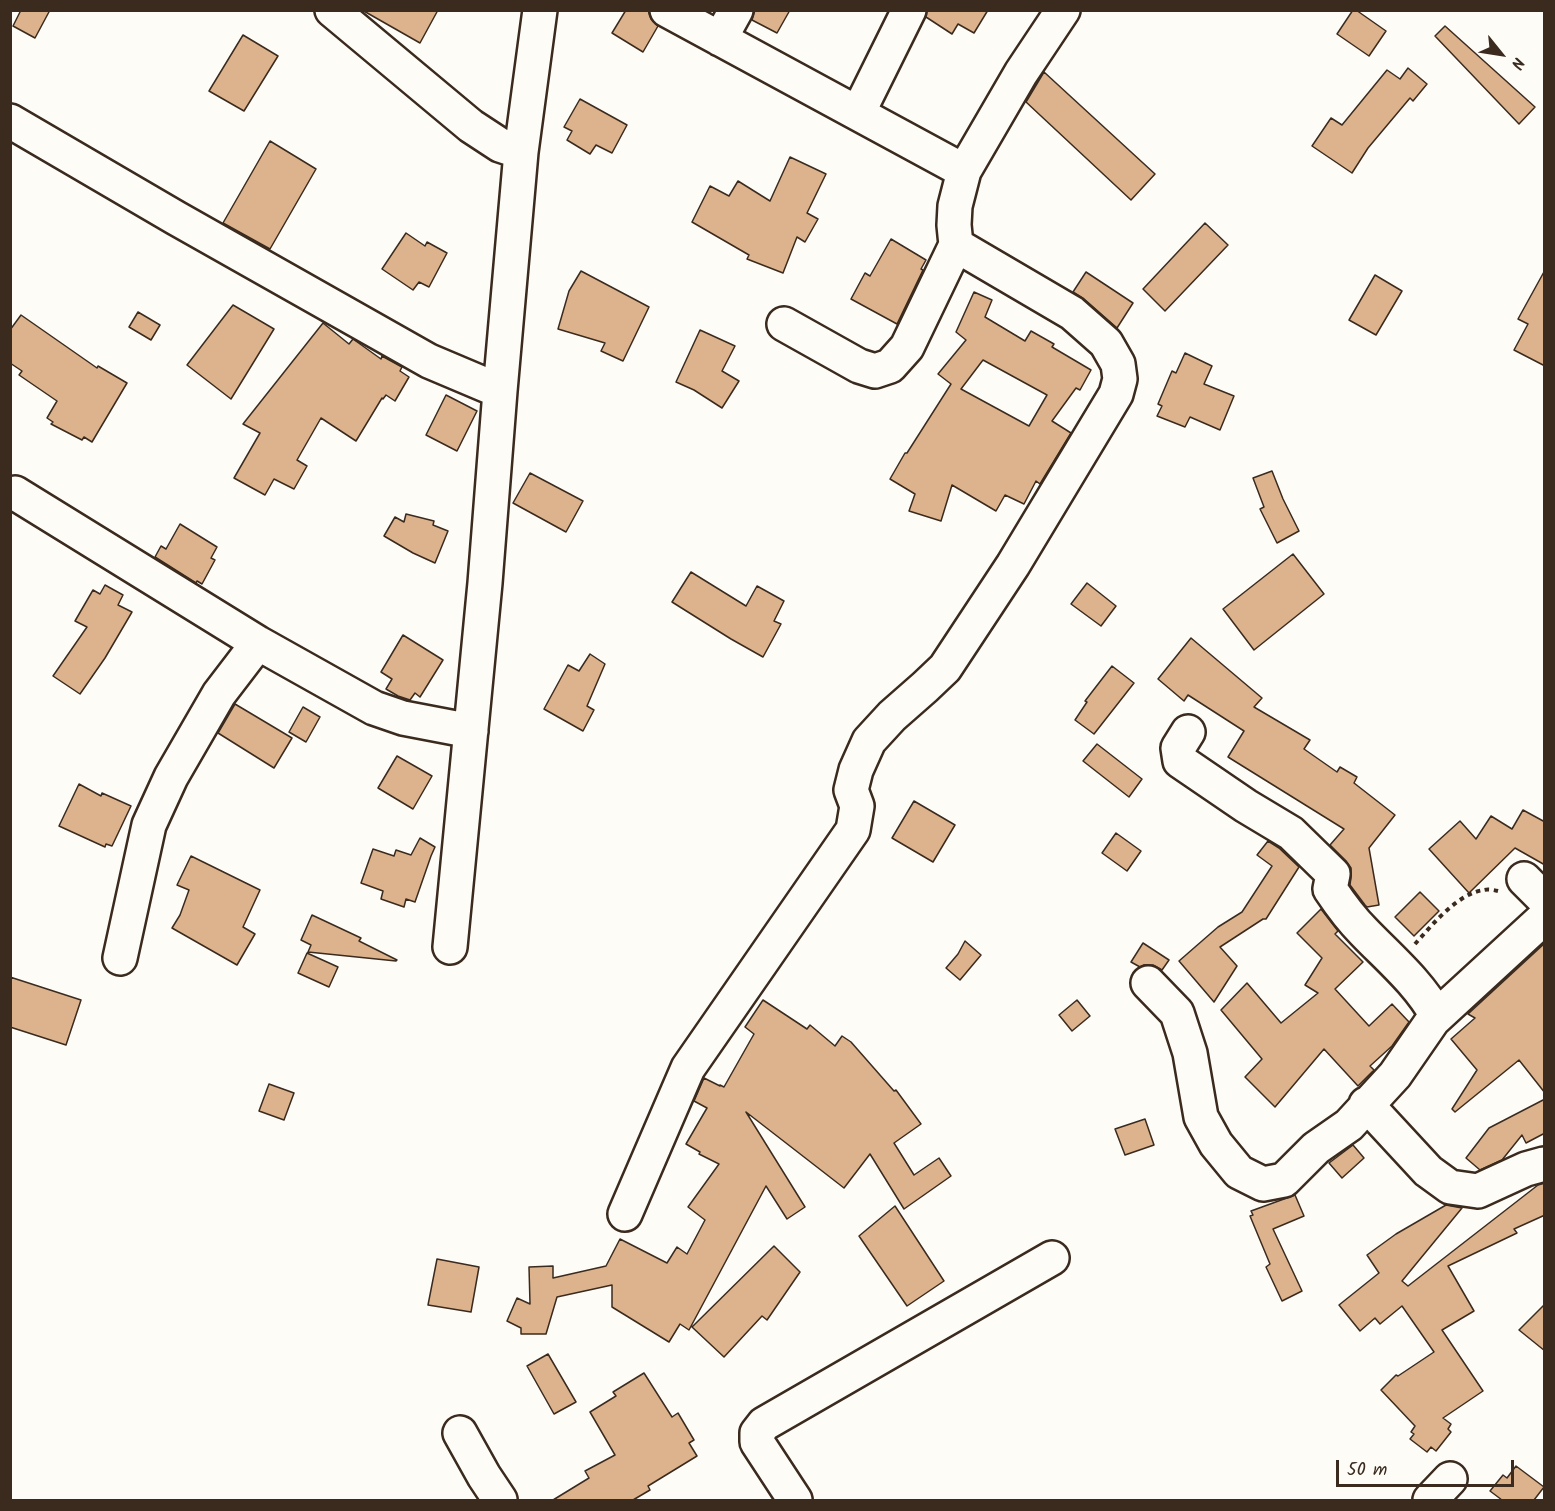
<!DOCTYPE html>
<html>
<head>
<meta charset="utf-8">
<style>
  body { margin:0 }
  #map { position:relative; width:1555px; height:1511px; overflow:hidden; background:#fdfcf7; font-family:Kalam,sans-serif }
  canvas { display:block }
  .frame { position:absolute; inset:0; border:12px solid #3b2a1e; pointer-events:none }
  .north { position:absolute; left:1471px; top:24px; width:60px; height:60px; -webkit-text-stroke:4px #fdfcf7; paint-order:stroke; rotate:120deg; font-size:16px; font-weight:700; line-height:24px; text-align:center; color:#3b2a1e }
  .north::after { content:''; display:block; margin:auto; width:21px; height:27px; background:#3b2a1e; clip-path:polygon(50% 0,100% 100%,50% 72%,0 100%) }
  .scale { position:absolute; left:1336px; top:1460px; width:178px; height:27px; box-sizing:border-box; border:3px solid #3b2a1e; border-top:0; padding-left:8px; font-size:18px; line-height:21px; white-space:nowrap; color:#3b2a1e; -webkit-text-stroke:4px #fdfcf7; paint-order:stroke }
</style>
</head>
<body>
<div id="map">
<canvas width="1555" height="1511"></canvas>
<div class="frame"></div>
<div class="north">N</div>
<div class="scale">50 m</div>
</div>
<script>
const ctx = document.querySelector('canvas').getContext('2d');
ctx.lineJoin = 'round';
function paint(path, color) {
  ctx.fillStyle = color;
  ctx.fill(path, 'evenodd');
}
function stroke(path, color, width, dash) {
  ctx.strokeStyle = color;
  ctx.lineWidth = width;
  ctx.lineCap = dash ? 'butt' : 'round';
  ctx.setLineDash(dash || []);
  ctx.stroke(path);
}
const building = new Path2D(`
  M 21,10 L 50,10 L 35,38 L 13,26 Z
  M 362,10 L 438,10 L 420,43 Z
  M 626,10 L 648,10 L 651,19 L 658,26 L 643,52 L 612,33 Z
  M 755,10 L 790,10 L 777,33 L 752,20 Z
  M 927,10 L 988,10 L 974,33 L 958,24 L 952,34 L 926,17 Z
  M 1353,10 L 1356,10 L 1386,31 L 1369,56 L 1337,34 Z
  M 1445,26 L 1535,107 L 1519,124 L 1435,36 Z
  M 243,35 L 278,56 L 244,111 L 209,91 Z
  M 1408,68 L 1427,84 L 1413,101 L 1410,98 L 1368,148 L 1352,173 L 1312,146 L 1331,118 L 1342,125 L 1387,70 L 1400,79 Z
  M 1044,72 L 1155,174 L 1131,200 L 1026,102 Z
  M 580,99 L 627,125 L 612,153 L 596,145 L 590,154 L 567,140 L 572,131 L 564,127 Z
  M 270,141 L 316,169 L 270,249 L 223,223 Z
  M 790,157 L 826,174 L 807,213 L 818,219 L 805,242 L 797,237 L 783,273 L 747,259 L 749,255 L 692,222 L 710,186 L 729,196 L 738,181 L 770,201 Z
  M 1205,223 L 1228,245 L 1165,311 L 1143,289 Z
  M 406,233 L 425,246 L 427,242 L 447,253 L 429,287 L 419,282 L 413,290 L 382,269 Z
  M 891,239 L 926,260 L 921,269 L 923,270 L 897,324 L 851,299 L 865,273 L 870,276 Z
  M 1545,270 L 1545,366 L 1514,350 L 1528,324 L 1518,319 Z
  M 581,271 L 649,307 L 623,361 L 601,351 L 605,343 L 558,329 L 569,291 Z
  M 1086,272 L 1133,303 L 1117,328 L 1084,299 L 1073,292 Z
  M 1375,275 L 1402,291 L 1376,335 L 1349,320 Z
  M 974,292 L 992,300 L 985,317 L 1025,341 L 1031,331 L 1054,344 L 1052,347 L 1091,370 L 1080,390 L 1076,388 L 1052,421 L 1071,433 L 1040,484 L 1036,481 L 1024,504 L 1005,495 L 996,511 L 952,485 L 941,521 L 909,511 L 915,494 L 890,479 L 905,453 L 907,453 L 951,384 L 938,374 L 966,340 L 956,332 ZM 983,360 L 1047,395 L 1029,426 L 961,389 Z
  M 233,305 L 274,329 L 231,399 L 187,365 Z
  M 138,312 L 160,325 L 151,340 L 129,327 Z
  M 21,315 L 97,368 L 98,366 L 127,383 L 92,442 L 84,437 L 82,440 L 51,424 L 53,422 L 47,418 L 57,401 L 19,375 L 22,371 L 10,363 L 10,330 Z
  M 323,323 L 349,344 L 353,339 L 381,359 L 382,356 L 402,367 L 400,371 L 409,377 L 395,401 L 386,395 L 383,399 L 382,398 L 356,441 L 321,418 L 297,460 L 307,466 L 294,489 L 274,479 L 265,495 L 234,478 L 260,433 L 243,424 Z
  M 700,330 L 735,346 L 722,371 L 739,381 L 722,408 L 694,390 L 676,382 Z
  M 1185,353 L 1212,366 L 1204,384 L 1234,396 L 1220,430 L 1190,417 L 1185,427 L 1157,416 L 1162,406 L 1158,404 L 1172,371 L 1176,373 Z
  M 446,395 L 477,411 L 457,451 L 426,435 Z
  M 1272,471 L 1283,499 L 1299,531 L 1277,543 L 1260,509 L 1264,507 L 1253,478 Z
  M 530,473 L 583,501 L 566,532 L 513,503 Z
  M 406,514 L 434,521 L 433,525 L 448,531 L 435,563 L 413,553 L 384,536 L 395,517 L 404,522 Z
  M 180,524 L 217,547 L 211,558 L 215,560 L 202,584 L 197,581 L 196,583 L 155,557 L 161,546 L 166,549 Z
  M 1293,554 L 1324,594 L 1254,650 L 1223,609 Z
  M 691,572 L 746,606 L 757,586 L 784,601 L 774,621 L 781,624 L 763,657 L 731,639 L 672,602 Z
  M 1087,583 L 1116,606 L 1101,626 L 1071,604 Z
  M 105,585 L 123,595 L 118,605 L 132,612 L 105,658 L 80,694 L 53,676 L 87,627 L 75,621 L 93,590 L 100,594 Z
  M 403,635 L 443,660 L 420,697 L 415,693 L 410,700 L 398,696 L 386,689 L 392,679 L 381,672 Z
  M 1191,638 L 1262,698 L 1254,707 L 1310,740 L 1304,749 L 1337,772 L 1340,767 L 1357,777 L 1354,783 L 1395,815 L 1369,848 L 1379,905 L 1367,907 L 1365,905 L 1350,885 L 1351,877 L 1351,868 L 1346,861 L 1330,845 L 1344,829 L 1228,757 L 1244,731 L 1188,695 L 1184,701 L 1158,679 Z
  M 590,654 L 605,664 L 587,706 L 594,710 L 583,731 L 544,709 L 568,665 L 579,671 Z
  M 1112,666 L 1134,683 L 1094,734 L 1075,720 L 1087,702 L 1085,701 Z
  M 235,704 L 292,738 L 274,768 L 218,733 Z
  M 303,707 L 320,717 L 306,742 L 289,732 Z
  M 1097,744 L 1142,779 L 1129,797 L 1083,761 Z
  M 397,756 L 432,776 L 413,809 L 378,788 Z
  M 79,784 L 101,796 L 102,793 L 131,806 L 112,846 L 106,844 L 105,847 L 59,826 Z
  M 914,801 L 955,825 L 933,862 L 892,838 Z
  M 1523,810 L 1545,822 L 1545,865 L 1515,848 L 1469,893 L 1429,849 L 1460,821 L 1476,839 L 1491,816 L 1512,829 Z
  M 1116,833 L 1141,851 L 1127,871 L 1102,853 Z
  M 420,838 L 435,847 L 431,856 L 415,902 L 406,899 L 404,907 L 381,899 L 383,891 L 361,883 L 373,849 L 394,856 L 396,850 L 411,855 Z
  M 1268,841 L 1279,848 L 1299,867 L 1266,919 L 1263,919 L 1220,947 L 1237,966 L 1214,1002 L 1179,961 L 1218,927 L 1242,912 L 1272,866 L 1257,855 Z
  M 191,856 L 260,890 L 243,927 L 255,934 L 237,965 L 172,928 L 180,915 L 189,890 L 177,885 Z
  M 1420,892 L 1439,911 L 1414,936 L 1395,917 Z
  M 1321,909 L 1338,931 L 1335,934 L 1363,962 L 1335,989 L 1369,1026 L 1392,1004 L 1409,1022 L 1392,1046 L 1370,1066 L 1374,1070 L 1358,1086 L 1324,1049 L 1275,1107 L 1245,1077 L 1262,1059 L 1221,1010 L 1247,983 L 1281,1023 L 1318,993 L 1305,985 L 1322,958 L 1297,933 Z
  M 312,915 L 361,938 L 359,941 L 397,960 L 396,961 L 308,952 L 311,945 L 301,940 Z
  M 965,941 L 981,955 L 960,980 L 946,968 L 958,954 Z
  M 1143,943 L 1169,960 L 1162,970 L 1153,965 L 1144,965 L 1140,967 L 1131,962 Z
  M 1545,943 L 1545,1093 L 1519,1060 L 1455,1112 L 1452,1109 L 1477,1070 L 1451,1039 L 1475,1018 L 1468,1014 Z
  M 307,953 L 338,967 L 329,987 L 298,973 Z
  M 10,977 L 81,1000 L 66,1045 L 10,1027 Z
  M 763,1000 L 807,1029 L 810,1025 L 835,1046 L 842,1036 L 851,1042 L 894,1091 L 896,1090 L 921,1124 L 894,1143 L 914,1175 L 939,1158 L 951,1176 L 904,1209 L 870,1154 L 844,1188 L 746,1112 L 805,1207 L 787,1219 L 766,1186 L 689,1330 L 680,1324 L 669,1342 L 612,1307 L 612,1285 L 557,1297 L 546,1334 L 521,1334 L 521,1328 L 507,1321 L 517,1298 L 530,1304 L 529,1267 L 553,1266 L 553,1278 L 606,1266 L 620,1239 L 667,1263 L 677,1247 L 687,1254 L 705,1220 L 688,1207 L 719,1164 L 699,1154 L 700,1152 L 686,1144 L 707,1108 L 694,1101 L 704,1078 L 720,1086 L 720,1085 L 724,1087 L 754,1034 L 745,1027 Z
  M 1077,1000 L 1090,1016 L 1072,1031 L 1059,1015 Z
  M 269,1084 L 294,1093 L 284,1120 L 259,1111 Z
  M 1545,1099 L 1545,1133 L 1526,1143 L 1522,1135 L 1502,1160 L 1480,1170 L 1466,1158 L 1489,1128 Z
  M 1145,1119 L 1154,1145 L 1125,1155 L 1115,1129 Z
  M 1353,1145 L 1364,1158 L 1342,1178 L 1329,1163 Z
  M 1545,1183 L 1545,1215 L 1514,1229 L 1517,1233 L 1448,1266 L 1474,1311 L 1442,1330 L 1483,1391 L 1443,1418 L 1451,1424 L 1448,1429 L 1451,1432 L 1436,1451 L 1431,1447 L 1427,1452 L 1410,1439 L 1414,1434 L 1411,1432 L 1415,1426 L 1381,1390 L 1396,1375 L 1398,1376 L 1434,1352 L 1402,1306 L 1380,1324 L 1375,1318 L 1360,1331 L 1339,1305 L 1379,1273 L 1367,1255 L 1396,1234 L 1446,1205 L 1462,1208 L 1402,1281 L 1408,1286 L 1538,1185 Z
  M 1295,1195 L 1304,1216 L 1273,1229 L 1302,1291 L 1282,1301 L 1266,1267 L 1270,1264 L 1250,1216 L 1253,1215 L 1251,1211 Z
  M 895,1206 L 944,1281 L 907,1306 L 859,1236 Z
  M 774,1246 L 800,1272 L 767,1320 L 762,1316 L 724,1357 L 692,1327 Z
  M 437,1259 L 479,1267 L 471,1312 L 428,1305 Z
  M 1545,1304 L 1545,1351 L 1519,1330 Z
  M 548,1354 L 576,1402 L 554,1414 L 527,1366 Z
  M 644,1373 L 672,1417 L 678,1413 L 694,1440 L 689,1443 L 697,1456 L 648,1486 L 650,1490 L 633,1500 L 553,1500 L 589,1478 L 585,1471 L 615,1455 L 590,1412 L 616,1396 L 613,1392 Z
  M 1516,1466 L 1544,1487 L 1534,1500 L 1502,1500 L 1490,1491 L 1503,1475 L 1507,1478 Z`);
paint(building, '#dcb38d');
stroke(building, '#3b2a1e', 1.5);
const minor = new Path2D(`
  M 332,10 L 471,126 L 500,145 L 521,152
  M 667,10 L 964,171
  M 720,39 L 736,10
  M 858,113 L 909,10
  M 10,121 L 176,218 L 429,361 L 500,391
  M 784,324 L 859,366 L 875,371 L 890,366 L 907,347 L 956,245 L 954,225 L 955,206 L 964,171 L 1021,73 L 1063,10
  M 15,493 L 258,643 L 374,708 L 403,718 L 471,731
  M 1188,732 L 1178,748 L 1180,761 L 1246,806 L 1291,833 L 1333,874 L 1330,889 C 1340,904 1351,919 1364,932 C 1390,959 1419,983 1437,1016
  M 1524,879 L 1544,899
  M 450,947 L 485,583 L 500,391 L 521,152 L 540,10
  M 120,958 L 149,825 L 171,777 L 219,694 L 258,643
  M 1148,983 L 1177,1013 L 1190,1053 L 1201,1117 L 1216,1144 L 1239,1172 L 1263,1184 L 1284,1180 L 1316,1148 L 1349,1125 L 1395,1075 L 1433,1020 L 1544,918
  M 1366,1104 L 1428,1171 L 1450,1187 L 1478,1191 L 1526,1169 L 1544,1164
  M 625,1214 L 688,1068 L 853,830 L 857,806 L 851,790 L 856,770 L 869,741 L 892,716 L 925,687 L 945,668 L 1013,565 L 1116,394 L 1120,379 L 1118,364 L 1106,343 L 1072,313 L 956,245
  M 460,1433 L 484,1476 L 500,1500
  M 795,1500 L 757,1442 L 757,1433 L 764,1424 L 1052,1258
  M 1430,1500 L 1450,1479`);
stroke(minor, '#3b2a1e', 38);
stroke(new Path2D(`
  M 1415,944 C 1432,925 1458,893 1484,890 C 1488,889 1494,890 1498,891`), '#3b2a1e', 4, [4.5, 4.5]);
stroke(minor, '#fdfcf7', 33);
</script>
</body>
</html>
